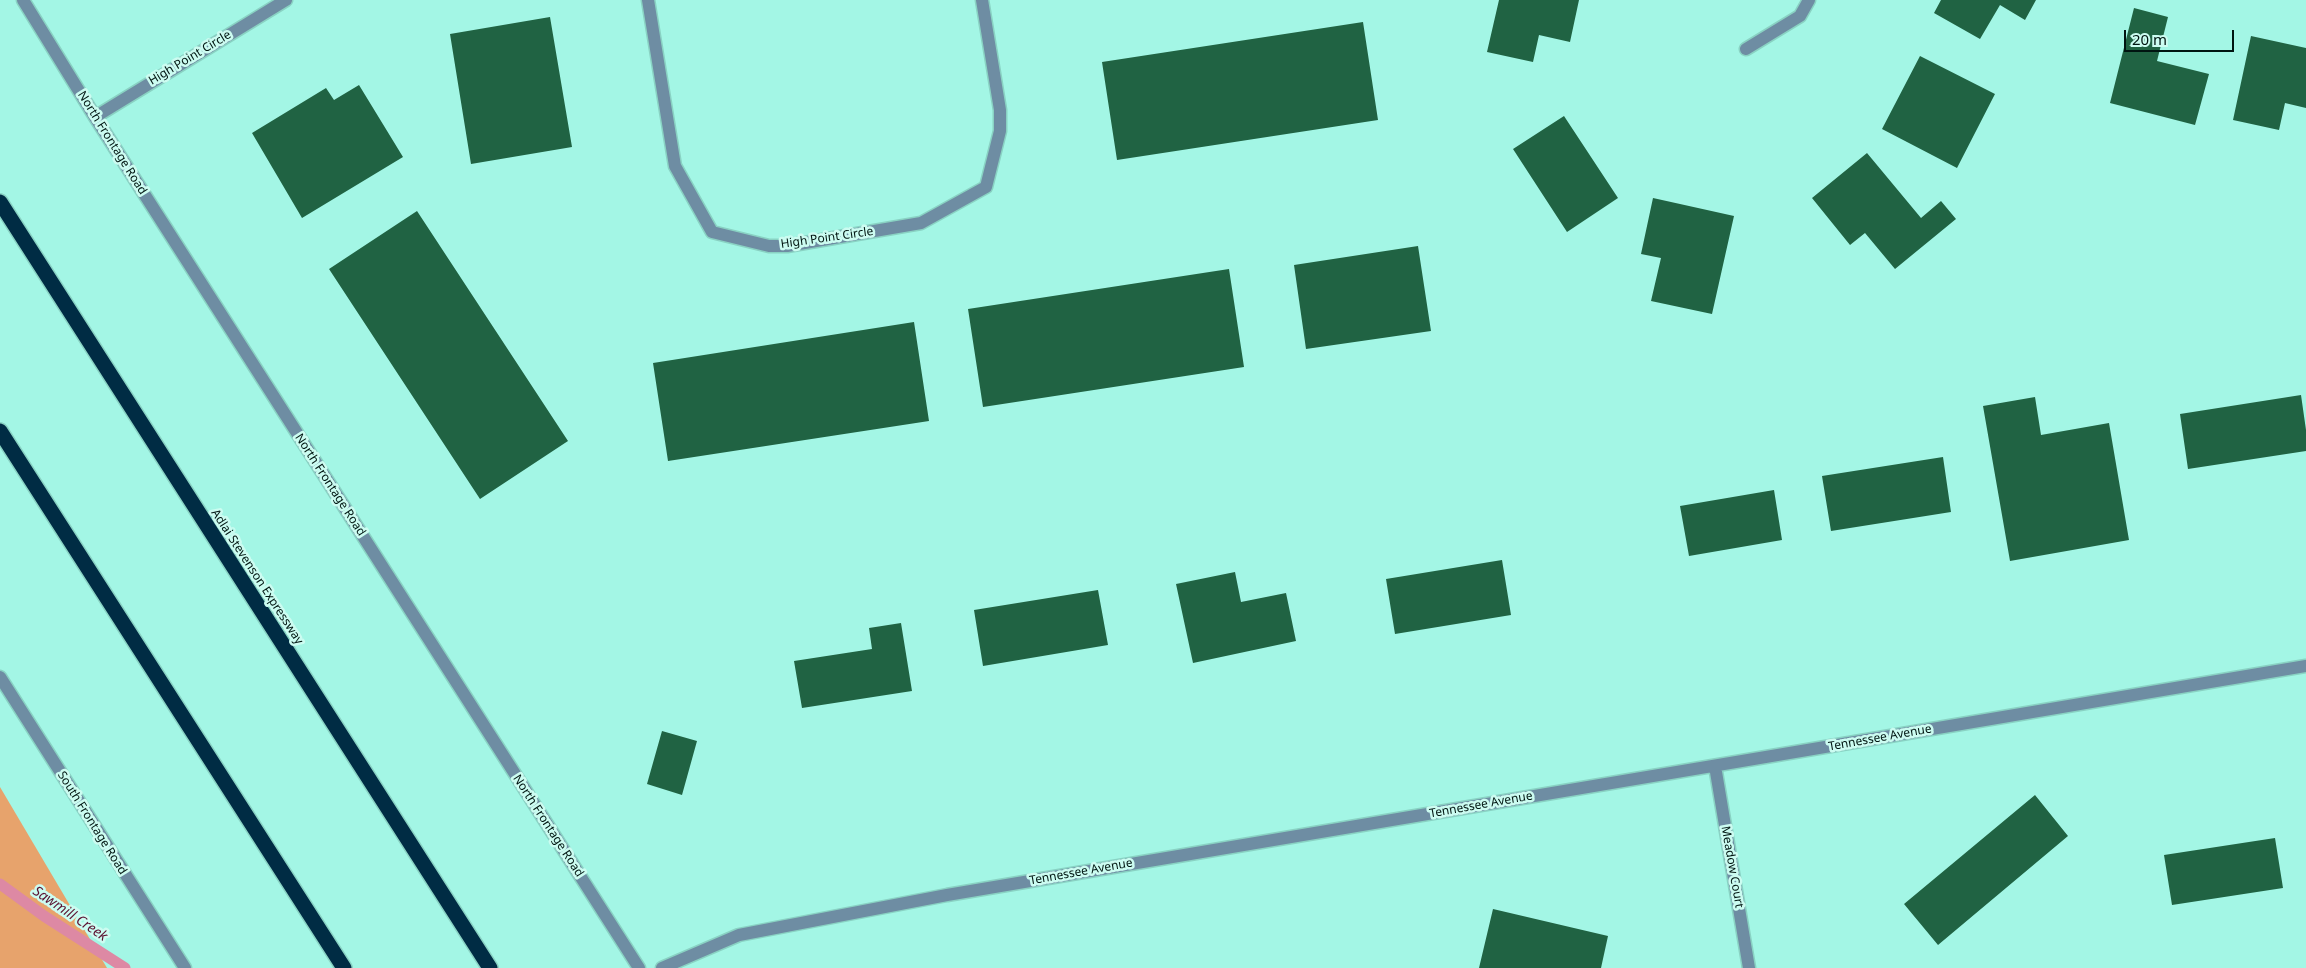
<!DOCTYPE html>
<html>
<head>
<meta charset="utf-8">
<style>
  body { margin:0 }
  #map { position:relative; width:2306px; height:968px; overflow:hidden; background:#a3f6e5; font-family:"Noto Sans",sans-serif }
  canvas { display:block }
  .scale { position:absolute; left:2124px; top:30px; width:110px; height:22px; box-sizing:border-box; border:2px solid #001511; border-top:0; padding-left:6px; font-size:15px; line-height:18px; white-space:nowrap; color:#001511; -webkit-text-stroke:4px #ccfcf1; paint-order:stroke }
</style>
</head>
<body>
<div id="map">
<canvas width="2306" height="968"></canvas>
<div class="scale">20 m</div>
</div>
<script>
const ctx = document.querySelector('canvas').getContext('2d');
ctx.lineJoin = 'round';
function paint(path, color) {
  ctx.fillStyle = color;
  ctx.fill(path, 'evenodd');
}
function stroke(path, color, width, dash) {
  ctx.strokeStyle = color;
  ctx.lineWidth = width;
  ctx.lineCap = dash ? 'butt' : 'round';
  ctx.setLineDash(dash || []);
  ctx.stroke(path);
}
function label(font, color, halo, rows, align = 'center') {
  ctx.font = font + ' "Noto Sans",sans-serif';
  ctx.lineWidth = 5;
  ctx.setLineDash([]);
  ctx.textBaseline = 'middle';
  ctx.strokeStyle = halo;
  ctx.fillStyle = color;
  for (const [text, x, y, turn = 0] of rows) {
    ctx.save();
    ctx.translate(x, y);
    ctx.rotate((+turn || 0) * Math.PI / 180);
    ctx.textAlign = isNaN(turn) ? turn : align;
    if (halo) ctx.strokeText(text, 0, 0);
    ctx.fillText(text, 0, 0);
    ctx.restore();
  }
}
paint(new Path2D(`
  M 0,787 L 107,968 L 0,968 Z`), '#e7a36c');
stroke(new Path2D(`
  M 0,884 L 44,916 L 125,968`), '#dd89a4', 11);
paint(new Path2D(`
  M 1499,0 L 1579,0 L 1570,42 L 1539,35 L 1533,62 L 1487,52 Z
  M 1941,0 L 2036,0 L 2025,20 L 2000,5 L 1980,39 L 1934,13 Z
  M 2134,8 L 2168,17 L 2157,61 L 2209,74 L 2195,125 L 2110,103 Z
  M 550,17 L 572,147 L 471,164 L 450,34 Z
  M 1363,22 L 1378,120 L 1117,160 L 1102,62 Z
  M 2251,36 L 2306,48 L 2306,108 L 2285,103 L 2279,130 L 2233,120 Z
  M 1920,56 L 1995,94 L 1957,168 L 1882,129 Z
  M 359,85 L 403,157 L 302,218 L 252,133 L 326,88 L 334,100 Z
  M 1564,116 L 1618,198 L 1567,232 L 1513,149 Z
  M 1867,153 L 1921,218 L 1941,201 L 1956,219 L 1895,269 L 1865,233 L 1850,245 L 1812,198 Z
  M 1653,198 L 1734,216 L 1712,314 L 1651,301 L 1661,258 L 1641,254 Z
  M 417,211 L 568,441 L 480,499 L 329,269 Z
  M 1418,246 L 1431,331 L 1306,349 L 1294,265 Z
  M 1229,269 L 1244,367 L 983,407 L 968,309 Z
  M 914,322 L 929,421 L 668,461 L 653,363 Z
  M 2301,395 L 2306,430 L 2306,451 L 2188,469 L 2180,414 Z
  M 2035,397 L 2041,435 L 2109,423 L 2129,540 L 2010,561 L 1983,406 Z
  M 1943,457 L 1951,512 L 1831,531 L 1822,476 Z
  M 1774,490 L 1782,540 L 1689,556 L 1680,506 Z
  M 1502,560 L 1511,615 L 1395,634 L 1386,579 Z
  M 1235,572 L 1241,602 L 1286,593 L 1296,641 L 1193,663 L 1176,584 Z
  M 1098,590 L 1108,645 L 983,666 L 974,610 Z
  M 901,623 L 912,691 L 802,708 L 794,661 L 872,649 L 869,628 Z
  M 662,731 L 697,741 L 682,795 L 647,784 Z
  M 2035,795 L 2068,836 L 1938,945 L 1904,904 Z
  M 2275,838 L 2283,888 L 2172,905 L 2164,855 Z
  M 1493,909 L 1608,936 L 1601,968 L 1479,968 Z`), '#206343');
const street = new Path2D(`
  M 23,0 L 95,117 L 639,968
  M 648,0 L 675,166 L 712,232 L 769,246 L 787,246 L 921,223 L 986,187 L 1000,131 L 1000,110 L 982,0
  M 1746,49 L 1800,16 L 1809,0
  M 95,117 L 286,0
  M 0,677 L 185,968
  M 1715,766 L 1749,968
  M 662,968 L 739,935 L 947,895 L 2306,666`);
const highway = new Path2D(`
  M 0,202 L 490,968
  M 0,431 L 344,968`);
stroke(street, '#89d2c3', 15);
stroke(highway, '#89d2c3', 18);
stroke(street, '#6e8da3', 12);
stroke(highway, '#002c44', 15);
label('12px', '#001511', '#ccfcf1', [
  ["High Point Circle",190,58,-31],
  ["North Frontage Road",112,143,58],
  ["High Point Circle",827,238,-8],
  ["North Frontage Road",330,485,57],
  ["Adlai Stevenson Expressway",257,577,57],
  ["Tennessee Avenue",1880,738,-10],
  ["Tennessee Avenue",1481,805,-10],
  ["South Frontage Road",92,823,58],
  ["North Frontage Road",548,826,57],
  ["Meadow Court",1732,867,80],
  ["Tennessee Avenue",1081,872,-10]
]);
label('italic 14px', '#5b1030', '#ccfcf1', [
  ["Sawmill Creek",70,914,34]
]);
</script>
</body>
</html>
